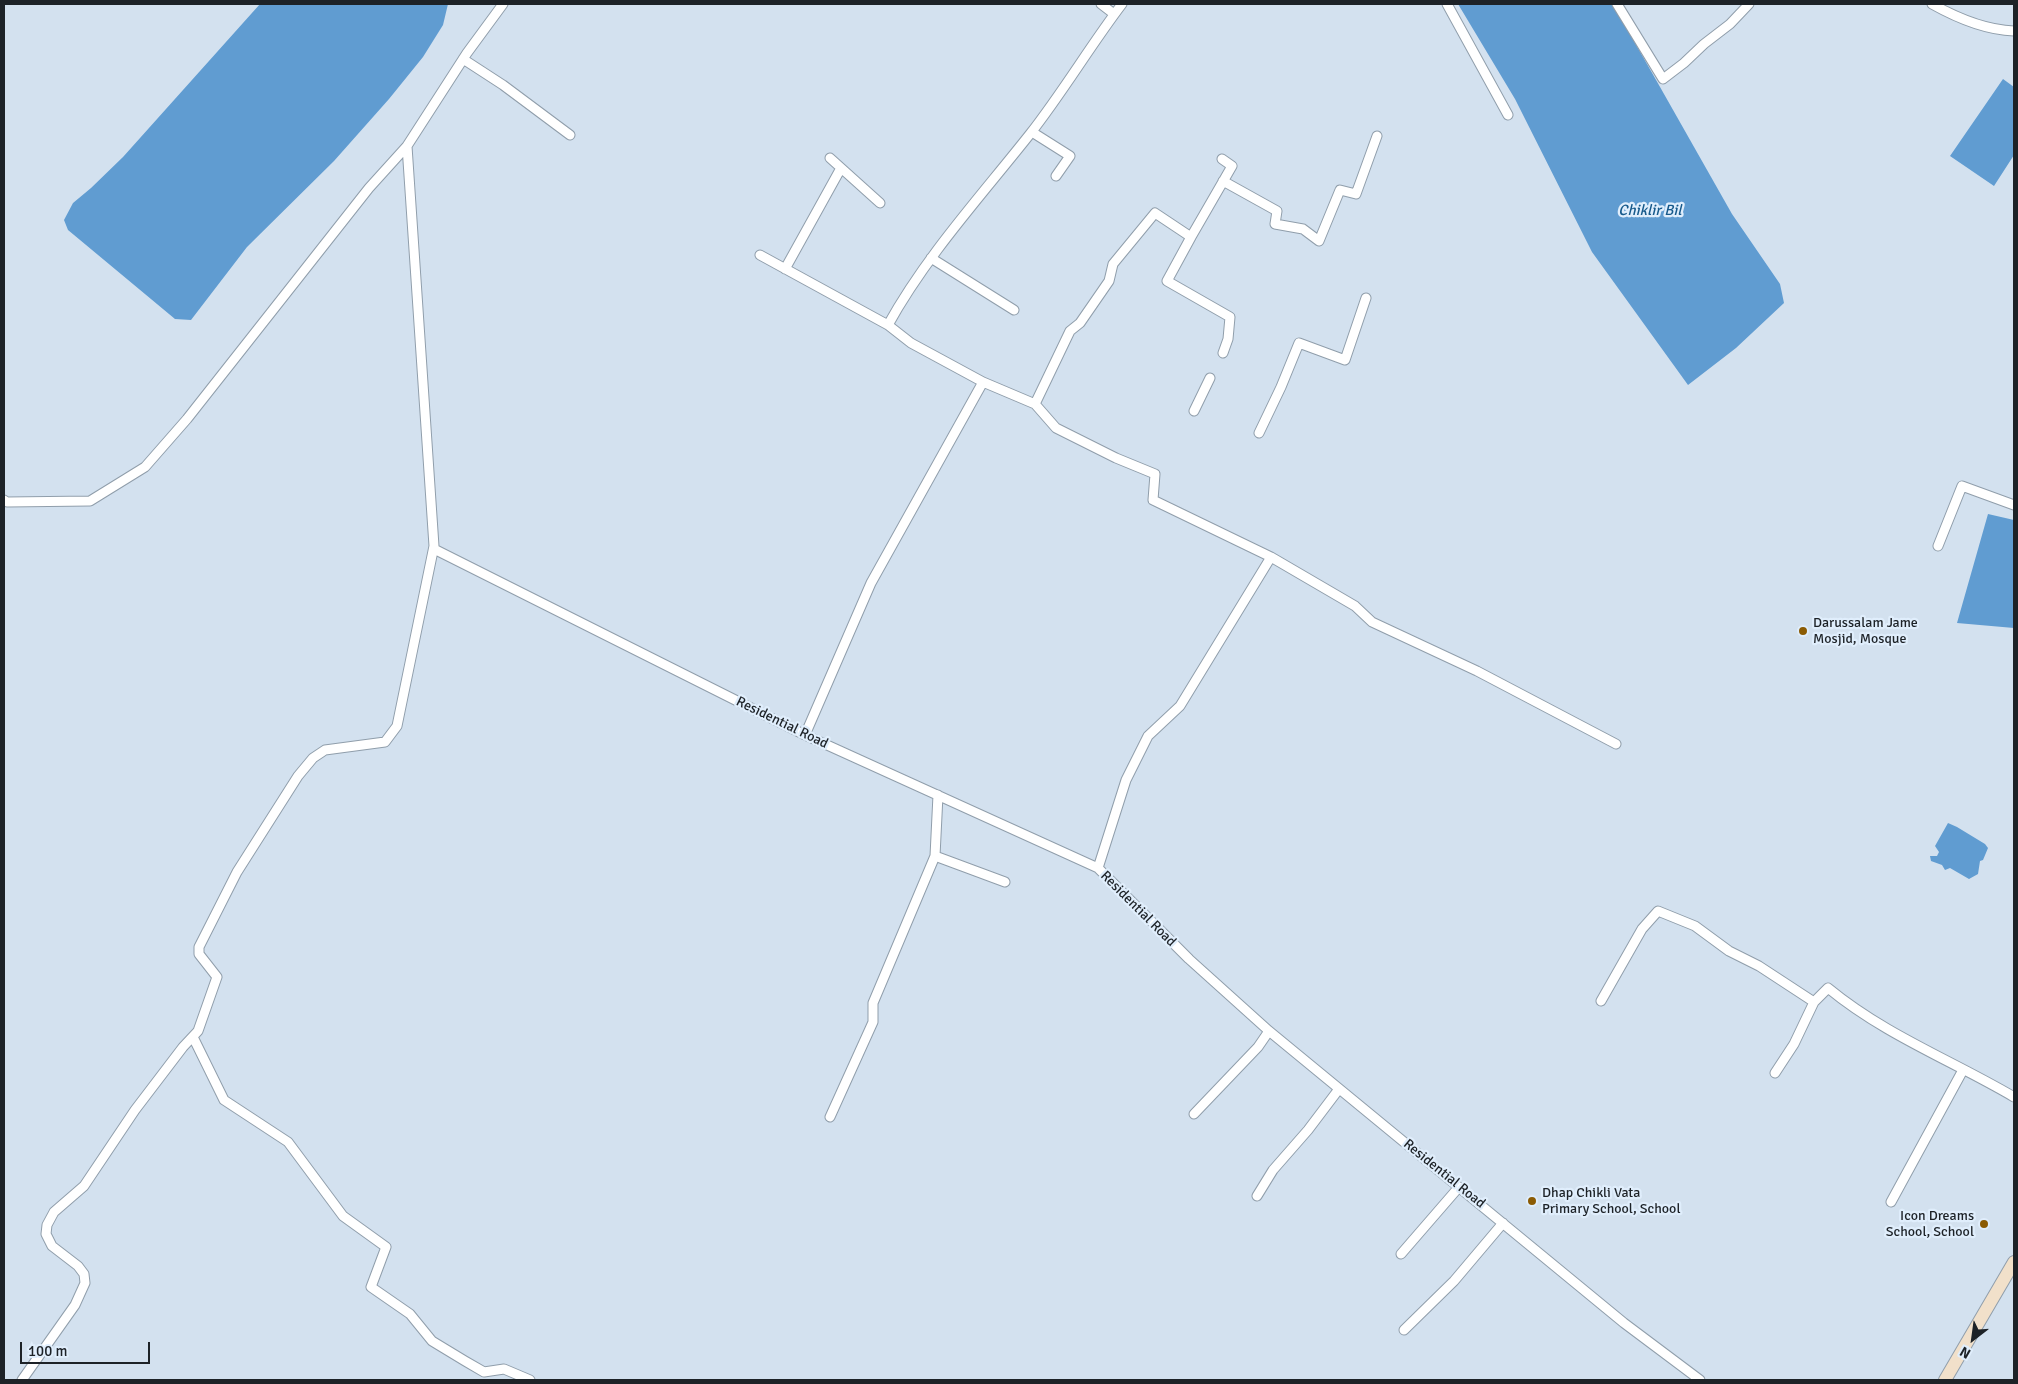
<!DOCTYPE html>
<html>
<head>
<meta charset="utf-8">
<style>
  body { margin:0 }
  #map { position:relative; width:2018px; height:1384px; overflow:hidden; background:#d3e1ef; font-family:Signika,sans-serif }
  canvas { display:block }
  .frame { position:absolute; inset:0; border:5px solid #1d2227; pointer-events:none }
  .north { position:absolute; left:1948px; top:1314px; width:50px; height:50px; -webkit-text-stroke:4px #e0eefc; paint-order:stroke; rotate:210deg; font-size:14px; font-weight:700; line-height:20px; text-align:center; color:#1d2227 }
  .north::after { content:''; display:block; margin:auto; width:18px; height:22px; background:#1d2227; clip-path:polygon(50% 0,100% 100%,50% 72%,0 100%) }
  .scale { position:absolute; left:20px; top:1342px; width:130px; height:22px; box-sizing:border-box; border:2px solid #1d2227; border-top:0; padding-left:6px; font-size:15px; line-height:18px; white-space:nowrap; color:#1d2227; -webkit-text-stroke:4px #e0eefc; paint-order:stroke }
</style>
</head>
<body>
<div id="map">
<canvas width="2018" height="1384"></canvas>
<div class="frame"></div>
<div class="north">N</div>
<div class="scale">100 m</div>
</div>
<script>
const ctx = document.querySelector('canvas').getContext('2d');
ctx.lineJoin = 'round';
function paint(path, color) {
  ctx.fillStyle = color;
  ctx.fill(path, 'evenodd');
}
function stroke(path, color, width, dash) {
  ctx.strokeStyle = color;
  ctx.lineWidth = width;
  ctx.lineCap = dash ? 'butt' : 'round';
  ctx.setLineDash(dash || []);
  ctx.stroke(path);
}
function label(font, color, halo, rows, align = 'center') {
  ctx.font = font + ' Signika,sans-serif';
  ctx.lineWidth = 4.5;
  ctx.setLineDash([]);
  ctx.textBaseline = 'middle';
  ctx.strokeStyle = halo;
  ctx.fillStyle = color;
  for (const [text, x, y, turn = 0] of rows) {
    ctx.save();
    ctx.translate(x, y);
    ctx.rotate((+turn || 0) * Math.PI / 180);
    ctx.textAlign = isNaN(turn) ? turn : align;
    if (halo) ctx.strokeText(text, 0, 0);
    ctx.fillText(text, 0, 0);
    ctx.restore();
  }
}
paint(new Path2D(`
  M 260,4 L 448,4 L 443,25 L 423,57 L 389,99 L 334,161 L 247,247 L 191,320 L 175,319 L 68,230 L 64,220 L 73,203 L 91,188 L 123,157 Z
  M 1458,4 L 1613,4 L 1732,214 L 1780,284 L 1784,303 L 1736,348 L 1688,385 L 1592,252 L 1515,99 Z
  M 2003,79 L 2014,87 L 2014,155 L 1994,186 L 1950,156 Z
  M 1988,514 L 2014,520 L 2014,628 L 1957,623 Z
  M 1948,823 L 1957,827 L 1985,844 L 1988,848 L 1983,860 L 1980,861 L 1978,874 L 1969,879 L 1950,868 L 1945,870 L 1942,865 L 1931,861 L 1930,856 L 1937,856 L 1939,852 L 1935,846 Z`), '#609cd1');
const minor = new Path2D(`
  M 1101,4 L 1114,14
  M 1447,4 L 1508,115
  M 1617,4 L 1663,79 L 1684,63 L 1704,44 L 1730,24 L 1749,4
  M 1932,4 C 1957,18 1985,30 2014,31
  M 463,59 L 503,85 L 570,135
  M 1032,132 L 1070,156 L 1056,176
  M 830,158 L 880,203
  M 1223,181 L 1277,211 L 1275,224 L 1303,229 L 1319,241 L 1340,190 L 1356,194 L 1377,136
  M 1191,237 L 1167,281 L 1230,317 L 1228,339 L 1223,353
  M 760,255 L 888,325
  M 931,258 L 1014,310
  M 785,269 L 841,168
  M 983,382 L 1035,404 L 1056,428 L 1116,458 L 1155,474 L 1153,500 L 1271,557 L 1355,606 L 1372,622 L 1477,671 L 1616,744
  M 1035,404 L 1070,331 L 1080,323 L 1109,281 L 1113,264 L 1155,213 L 1191,237 L 1232,166 L 1222,159
  M 1194,411 L 1210,378
  M 1259,433 L 1281,387 L 1299,343 L 1345,360 L 1366,298
  M 4,500 L 7,502 L 90,501 L 145,467 L 187,419 L 369,188 L 407,146
  M 1938,546 L 1962,486 L 2014,505
  M 434,549 L 805,735 L 1098,868 L 1189,959 L 1269,1031 L 1624,1323 L 1700,1380
  M 805,735 L 871,583 L 983,382 L 911,343 L 888,325 C 926,256 981,196 1030,134 C 1063,92 1090,46 1122,4
  M 935,856 L 1005,882
  M 1098,868 L 1126,780 L 1148,736 L 1180,706 L 1271,557
  M 1601,1001 L 1642,929 L 1658,911 L 1695,926 L 1729,951 L 1759,966 L 1814,1002
  M 193,1037 L 224,1100 L 288,1142 L 343,1216 L 386,1247 L 371,1287 L 410,1314 L 432,1341 L 465,1361 L 484,1372 L 504,1369 L 530,1380
  M 1775,1073 L 1794,1044 L 1814,1002 L 1828,988 C 1885,1035 1951,1060 2014,1097
  M 1194,1114 L 1258,1047 L 1269,1031
  M 830,1117 L 873,1022 L 873,1003 L 935,856 L 938,795
  M 1257,1196 L 1273,1170 L 1308,1130 L 1339,1089
  M 1891,1202 L 1963,1070
  M 1401,1254 L 1459,1187
  M 1404,1330 L 1454,1281 L 1503,1223
  M 22,1380 L 75,1305 L 85,1283 L 84,1274 L 78,1266 L 52,1246 L 46,1234 L 47,1225 L 54,1212 L 84,1186 L 135,1110 L 183,1047 L 198,1031 L 217,977 L 199,954 L 199,947 L 237,872 L 298,776 L 313,758 L 325,750 L 385,742 L 397,726 L 434,546 L 407,146 L 467,53 L 503,4`);
const secondary = new Path2D(`
  M 1945,1380 L 2014,1262`);
stroke(minor, '#909eab', 11);
stroke(secondary, '#909eab', 14);
stroke(minor, '#fff', 9);
stroke(secondary, '#f1e0ca', 12);
for (const [x, y, r, color] of [
  [1803,631,5,"#8b5b03"],
  [1532,1201,5,"#8b5b03"],
  [1984,1224,5,"#8b5b03"]
]) {
  const dot = new Path2D();
  dot.arc(x, y, r, 0, 2 * Math.PI);
  ctx.fillStyle = color;
  ctx.fill(dot);
  stroke(dot, '#e0eefc', 2);
}
label('14px', '#1d2227', '#e0eefc', [
  ["Darussalam Jame",1813,623],
  ["Mosjid, Mosque",1813,639],
  ["Dhap Chikli Vata",1542,1193],
  ["Primary School, School",1542,1209],
  ["Icon Dreams",1974,1216,"right"],
  ["School, School",1974,1232,"right"]
], 'left');
label('14px', '#1d2227', '#e0eefc', [
  ["Residential Road",782,723,26],
  ["Residential Road",1138,909,45],
  ["Residential Road",1444,1174,39]
]);
label('italic 15px', '#175a8c', '#e0eefc', [
  ["Chiklir Bil",1650,211]
]);
</script>
</body>
</html>
